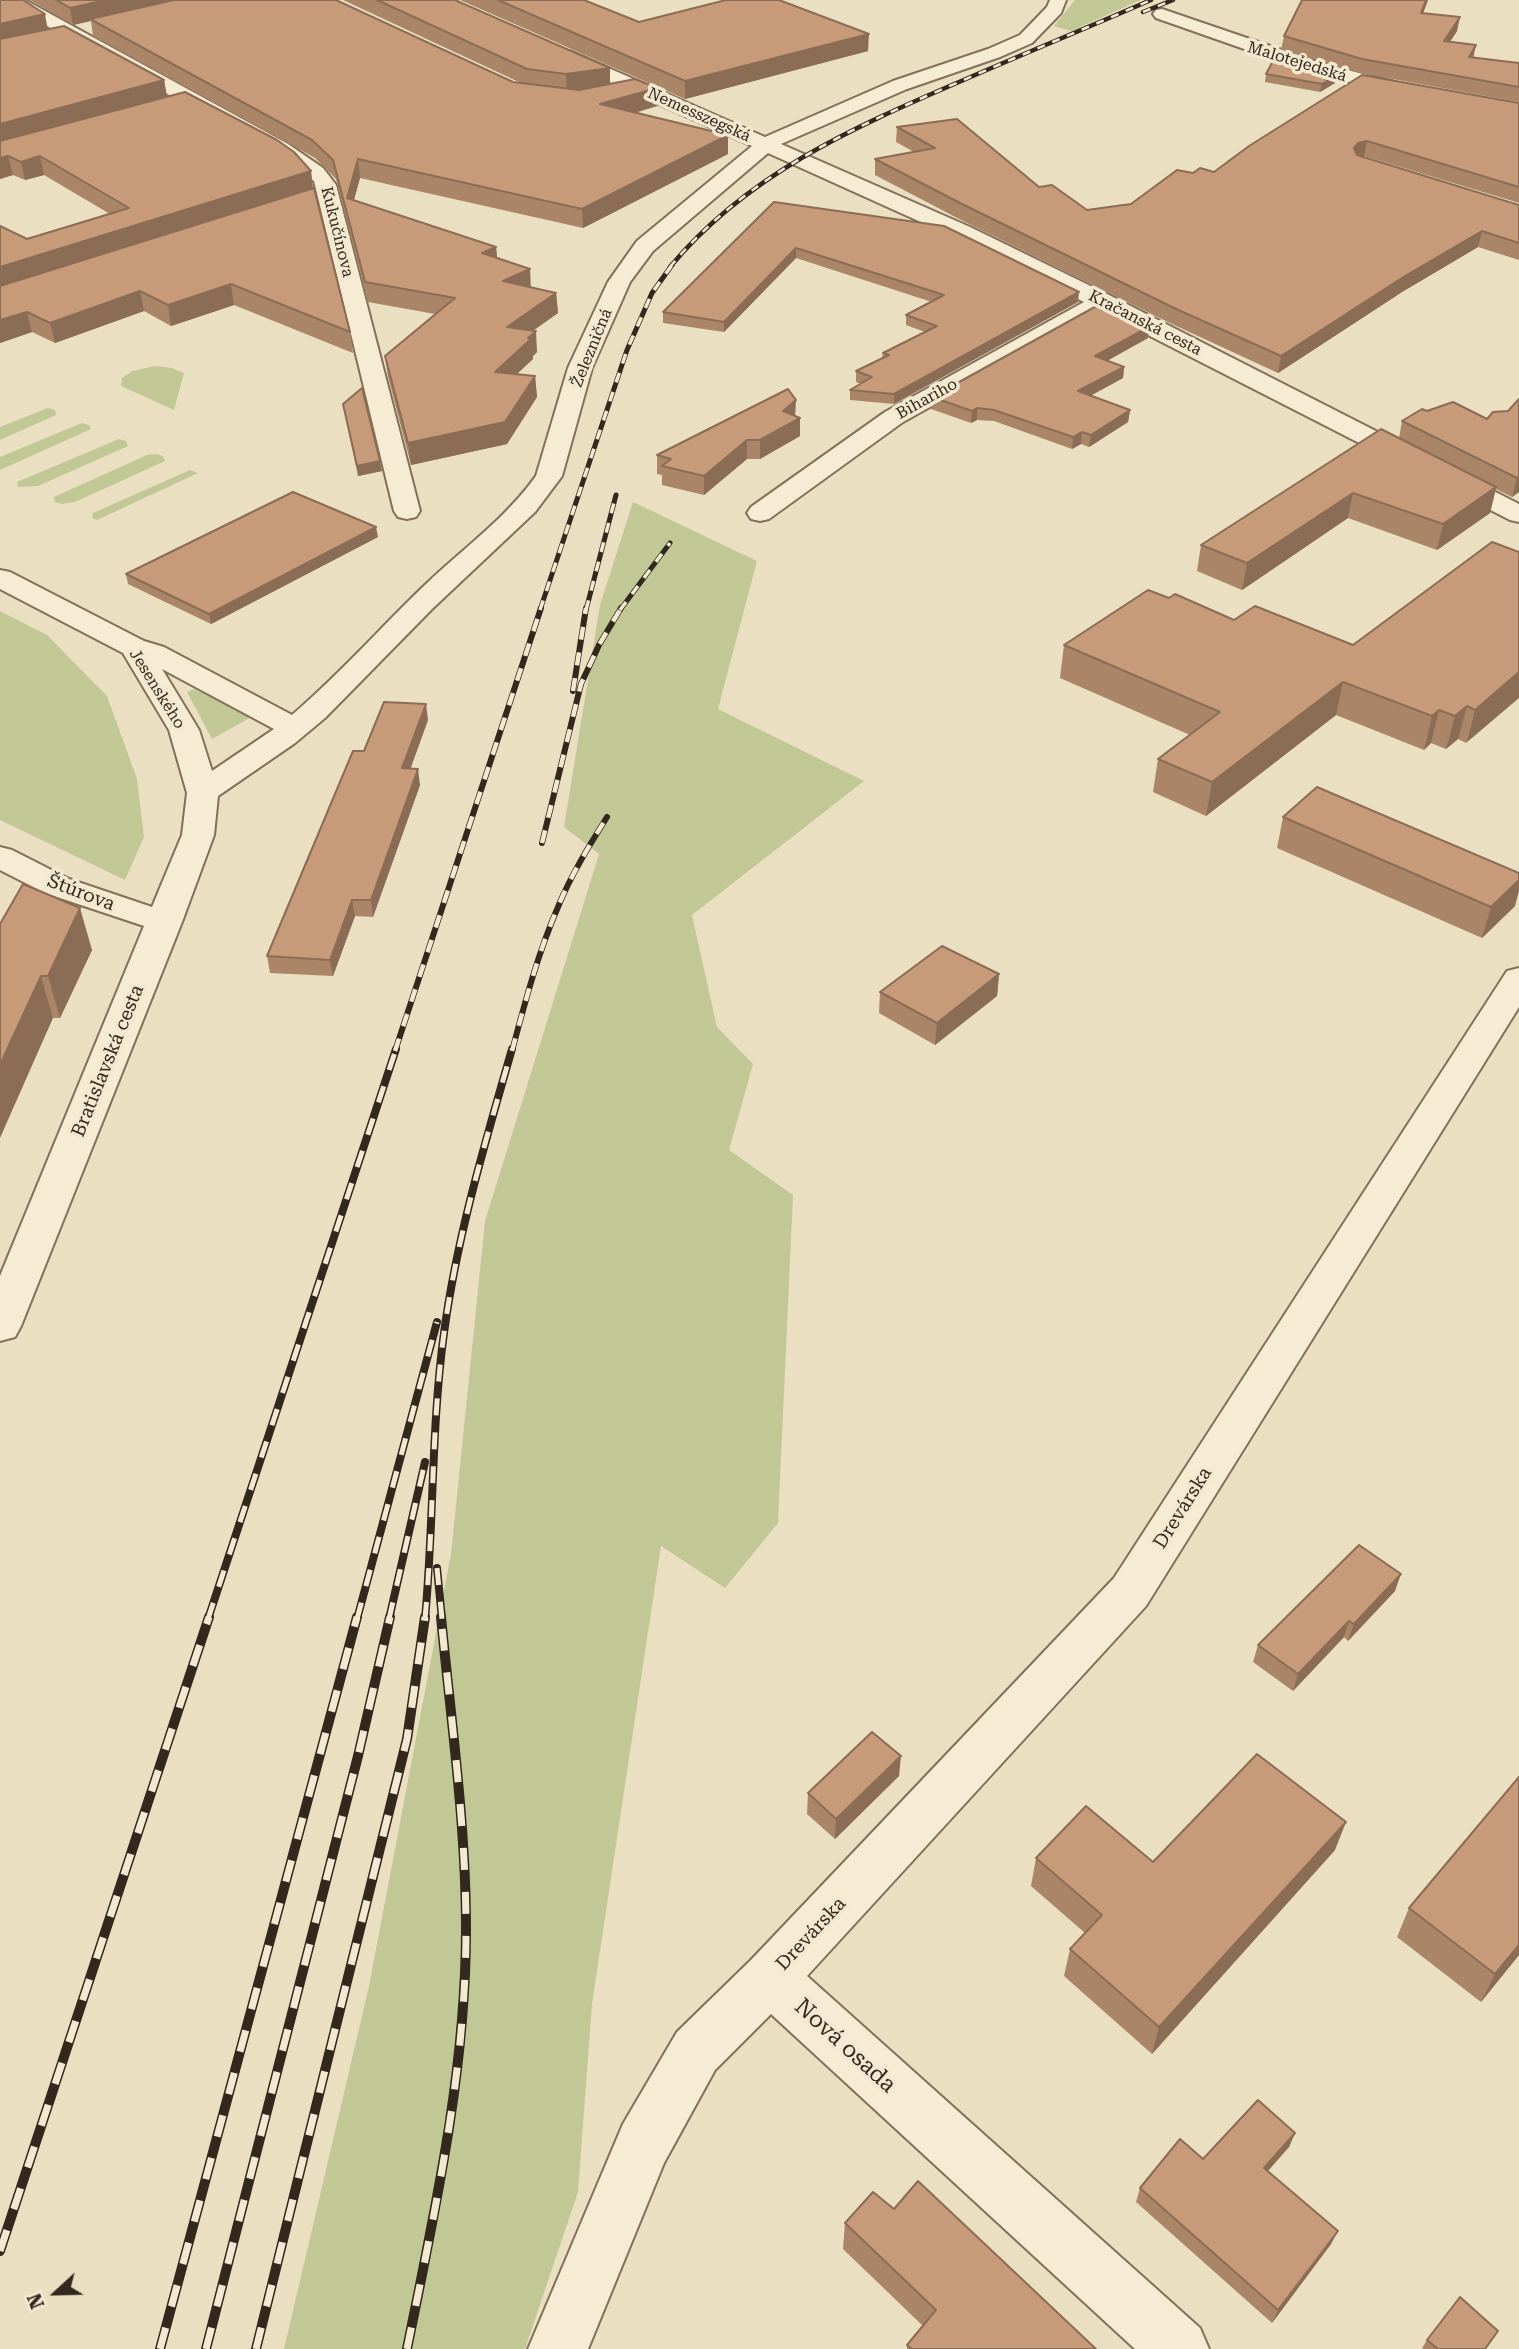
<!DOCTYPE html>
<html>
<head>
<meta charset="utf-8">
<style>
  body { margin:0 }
  #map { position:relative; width:1519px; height:2349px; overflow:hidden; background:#ebdfc1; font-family:"Roboto Serif",serif }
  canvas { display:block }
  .north { position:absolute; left:21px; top:2258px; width:70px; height:70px; -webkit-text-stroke:5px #f3e9d0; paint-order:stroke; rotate:248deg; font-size:19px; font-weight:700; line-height:28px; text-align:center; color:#33281d }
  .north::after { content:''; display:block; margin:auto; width:24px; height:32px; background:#33281d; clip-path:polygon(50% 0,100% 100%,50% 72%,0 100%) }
</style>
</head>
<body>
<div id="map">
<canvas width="1519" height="2349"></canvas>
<div class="north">N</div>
</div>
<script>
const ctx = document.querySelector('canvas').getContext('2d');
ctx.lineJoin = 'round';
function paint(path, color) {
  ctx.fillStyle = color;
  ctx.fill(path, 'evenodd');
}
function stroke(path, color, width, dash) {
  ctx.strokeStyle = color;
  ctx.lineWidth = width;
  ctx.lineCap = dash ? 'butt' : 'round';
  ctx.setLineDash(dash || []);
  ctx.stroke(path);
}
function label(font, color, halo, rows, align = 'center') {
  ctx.font = font + ' "Roboto Serif",serif';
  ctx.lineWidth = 7;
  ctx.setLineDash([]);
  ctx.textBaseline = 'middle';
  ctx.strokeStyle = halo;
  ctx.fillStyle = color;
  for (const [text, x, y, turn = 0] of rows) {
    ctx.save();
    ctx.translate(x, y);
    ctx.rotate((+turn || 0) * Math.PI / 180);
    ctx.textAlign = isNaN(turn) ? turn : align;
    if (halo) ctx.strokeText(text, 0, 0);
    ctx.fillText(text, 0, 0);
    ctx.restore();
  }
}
paint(new Path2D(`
  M 1075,0 L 1141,0 L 1071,31 L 1054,26 Z
  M 155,366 L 172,368 L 184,373 L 174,410 L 121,386 L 122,378 L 132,371 Z
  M 48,408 L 55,410 L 56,415 L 0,440 L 0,427 Z
  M 82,423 L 89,425 L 91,429 L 0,470 L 0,457 Z
  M 119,439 L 126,441 L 128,446 L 38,486 L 18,487 L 17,482 Z
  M 156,454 L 163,456 L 165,461 L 75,502 L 62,504 L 55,502 L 54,497 L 147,455 Z
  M 190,470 L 198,473 L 97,520 L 92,518 L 93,513 Z
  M 633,502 L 757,561 L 718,709 L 864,781 L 692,915 L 717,1027 L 753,1064 L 729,1150 L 793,1195 L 778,1523 L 725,1588 L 661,1546 L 592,2004 L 578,2192 L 525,2349 L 284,2349 L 369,1986 L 451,1554 L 485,1221 L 599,854 L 564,827 L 600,605 Z
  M 0,611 L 47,635 L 107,696 L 137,779 L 144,837 L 125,880 L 0,820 Z
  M 194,689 L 253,716 L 212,739 L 187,692 Z`), '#c1c896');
const minor = new Path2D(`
  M 5,0 L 25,0 L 288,144 L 323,168 L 336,185 L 420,511 L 416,517 L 407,519 L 398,517 L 394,511 L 314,181 L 274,152 L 81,47 Z
  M 1050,0 L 1066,0 L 1061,13 L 1032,43 L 1000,57 L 907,89 L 781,144 L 970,227 L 1111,296 L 1519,504 L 1519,522 L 1510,520 L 1101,311 L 903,422 L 769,519 L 760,521 L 751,519 L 747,513 L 751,507 L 885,412 L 1084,302 L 954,237 L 768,153 L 653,251 L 630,282 L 592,368 L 562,476 L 535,512 L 432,609 L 325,718 L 295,743 L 218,796 L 214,835 L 182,922 L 21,1326 L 15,1337 L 0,1341 L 0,1276 L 144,926 L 45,893 L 0,870 L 0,847 L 12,850 L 69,879 L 152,907 L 182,835 L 187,793 L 169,730 L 123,653 L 0,589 L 0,570 L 10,572 L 144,641 L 164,647 L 292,715 C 340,674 381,627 426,584 C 464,548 506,518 536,476 L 568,368 L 608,282 L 637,241 L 752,146 L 558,59 L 555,55 L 558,51 L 570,51 L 765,137 L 893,81 L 988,49 L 1020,35 L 1047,7 ZM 162,669 L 274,729 L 212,771 L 199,730 Z
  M 1162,9 L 1320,63 L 1414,87 L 1416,91 L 1407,97 L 1307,71 L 1156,18 L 1153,14 L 1156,10 Z
  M 1519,968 L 1519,1007 L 1146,1606 L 807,1976 L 1200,2328 L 1209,2349 L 1135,2349 L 771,2014 L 715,2070 L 664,2163 L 588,2349 L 528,2349 L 623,2124 L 677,2032 L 751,1960 L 1114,1578 L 1507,971 Z`);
stroke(minor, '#83705a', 4);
paint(minor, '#f6ecd3');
const railFar4 = new Path2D(`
  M 1143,12 L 1173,0
  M 670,267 C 746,175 852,128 959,82 C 1023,54 1087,28 1151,0`);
const railFar3 = new Path2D(`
  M 540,610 L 627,350 L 652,293 L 672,265
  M 586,610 L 616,495
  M 620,610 L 670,543`);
const railFar2 = new Path2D(`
  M 573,691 L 586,608
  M 542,843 L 581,684 L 599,645 L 621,608
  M 395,1051 L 541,608
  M 512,1051 C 525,1002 538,953 558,907 C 571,875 589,846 607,817`);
const railFar1 = new Path2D(`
  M 437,1568 L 442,1619
  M 208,1619 L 396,1049
  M 357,1619 L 437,1322
  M 389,1619 L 425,1462
  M 425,1619 C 434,1523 431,1428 444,1333 C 457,1236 485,1143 512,1049`);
const rail = new Path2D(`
  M 0,2251 L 209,1617
  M 160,2349 L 357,1617
  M 206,2349 L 358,1756 L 390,1617
  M 256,2349 L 407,1739 L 425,1617
  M 407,2349 C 435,2210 466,2071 466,1929 C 466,1825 451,1720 441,1617`);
stroke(railFar4, '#33281d', 4.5);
stroke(railFar3, '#33281d', 5);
stroke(railFar2, '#33281d', 6);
stroke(railFar1, '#33281d', 8);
stroke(rail, '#33281d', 10);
stroke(railFar4, '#f3e9d0', 2.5, [8]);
stroke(railFar3, '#f3e9d0', 3.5, [10]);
stroke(railFar2, '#f3e9d0', 4.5, [13]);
stroke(railFar1, '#f3e9d0', 5, [17]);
stroke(rail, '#f3e9d0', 7, [22]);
paint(new Path2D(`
  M 30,0 L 336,0 L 513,82 L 521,83 L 343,0 L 455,0 L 610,68 L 610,84 L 657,88 L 657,106 L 635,113 L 728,154 L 583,228 L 360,178 L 354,200 L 496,247 L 497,258 L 531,287 L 556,293 L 558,313 L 533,331 L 537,352 L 533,356 L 533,359 L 517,374 L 535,376 L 537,397 L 507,444 L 411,465 L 388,377 L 385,356 L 435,314 L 368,302 L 336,179 L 315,158 L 93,36 L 91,21 L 73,25 Z
  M 460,0 L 584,0 L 639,22 L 868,51 L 685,99 Z
  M 1302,0 L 1428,0 L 1423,13 L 1457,31 L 1450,42 L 1473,58 L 1519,63 L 1519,102 L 1360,73 L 1281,50 L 1284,36 Z
  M 48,29 L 164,80 L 167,96 L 311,171 L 313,189 L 350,332 L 353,353 L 234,305 L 171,326 L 144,311 L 55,343 L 32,332 L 0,343 L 27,239 L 110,214 L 44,175 L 25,180 L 13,175 L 0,179 Z
  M 1266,74 L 1335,83 L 1320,92 L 1265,82 Z
  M 1519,103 L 1519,203 L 1364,156 L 1362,157 L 1519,205 L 1519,260 L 1478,247 L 1402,292 L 1278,373 L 1172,324 L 961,220 L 875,175 L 875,159 L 914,152 L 896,142 L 897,127 L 1039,187 L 1087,210 L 1131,204 L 1193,173 L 1214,172 Z
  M 774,202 L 1078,302 L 894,404 L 850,400 L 850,390 L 861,384 L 856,382 L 856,371 L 882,358 L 883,353 L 925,332 L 906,325 L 906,315 L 932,302 L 796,258 L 724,332 L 663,323 L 663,312 Z
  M 1149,327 L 1148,338 L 1107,361 L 1124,367 L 1123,378 L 1090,396 L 1130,410 L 1128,422 L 1089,447 L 1081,444 L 1072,449 L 994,421 L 977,420 L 971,423 L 931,409 L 932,397 Z
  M 1519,399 L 1519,492 L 1512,497 L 1496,489 L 1490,513 L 1437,550 L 1348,518 L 1242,590 L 1197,571 L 1201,545 L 1399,438 L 1402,421 L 1427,411 L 1487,419 L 1508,411 Z
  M 343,404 L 382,471 L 358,476 Z
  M 795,416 L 800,436 L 760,459 L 747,459 L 704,495 L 662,485 L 662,475 L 657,474 L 657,455 Z
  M 378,537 L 211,624 L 128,584 L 126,574 Z
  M 1519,552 L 1466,743 L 1458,739 L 1446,749 L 1431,743 L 1424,750 L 1336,715 L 1206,816 L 1153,792 L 1158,759 L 1190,735 L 1060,678 L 1064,645 L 1169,598 L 1234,620 L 1353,645 Z
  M 428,720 L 410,768 L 420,785 L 373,917 L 355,916 L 333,976 L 270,973 L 267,956 L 364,751 Z
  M 1283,817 L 1515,906 L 1482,938 L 1277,848 Z
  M 0,924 L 92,950 L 60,1018 L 53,1018 Z
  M 999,974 L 997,996 L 935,1045 L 879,1013 L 880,992 Z
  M 1395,1591 L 1348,1641 L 1344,1637 L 1293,1691 L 1253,1662 L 1258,1645 Z
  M 899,1776 L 835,1839 L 807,1814 L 808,1793 Z
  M 1519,1777 L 1519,1955 L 1481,2002 L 1397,1937 L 1409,1908 Z
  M 1335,1850 L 1152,2054 L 1064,1976 L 1070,1949 L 1085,1933 L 1031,1886 L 1036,1858 L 1153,1862 Z
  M 1295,2133 L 1289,2147 L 1268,2171 L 1331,2244 L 1272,2323 L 1136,2202 L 1140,2188 L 1203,2159 Z
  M 894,2209 L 1096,2349 L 907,2349 L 907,2345 L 923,2326 L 843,2249 L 845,2223 Z
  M 1427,2340 L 1485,2349 L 1424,2349 L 1422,2348 Z`), '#ab8568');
paint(new Path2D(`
  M 106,0 L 182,0 L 90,19 L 90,21 L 73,25 L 70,8 Z
  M 1426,0 L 1428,0 L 1418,27 L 1421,13 Z
  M 45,14 L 48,31 L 0,42 L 0,24 Z
  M 1460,17 L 1457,31 L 1441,55 L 1444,41 Z
  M 869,34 L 868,51 L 685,99 L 685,81 Z
  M 1476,45 L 1473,59 L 1469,57 Z
  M 610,68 L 610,86 L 567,91 L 566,74 Z
  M 1336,75 L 1335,83 L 1320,92 L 1322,84 Z
  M 164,80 L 167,98 L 0,143 L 0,124 Z
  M 657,88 L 657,106 L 601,122 L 600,104 Z
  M 728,135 L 728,154 L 583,228 L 582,209 Z
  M 1367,141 L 1364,156 L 1355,158 L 1354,148 L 1358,143 Z
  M 8,156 L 13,175 L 0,179 L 0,158 Z
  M 40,156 L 44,175 L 25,180 L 21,162 Z
  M 358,159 L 360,178 L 349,217 L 347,198 Z
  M 311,171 L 313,190 L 0,288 L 0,267 Z
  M 1482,231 L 1478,247 L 1402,292 L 1278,373 L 1281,356 L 1405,276 Z
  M 496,247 L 498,267 L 482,253 Z
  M 796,248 L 796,258 L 724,332 L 724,322 Z
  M 530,269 L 531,289 L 503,281 Z
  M 231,284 L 234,305 L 171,326 L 168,305 Z
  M 140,291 L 144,311 L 55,343 L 50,323 Z
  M 1079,292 L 1078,302 L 894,404 L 894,394 Z
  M 556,293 L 558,313 L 509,347 L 507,327 Z
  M 27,312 L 32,332 L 0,343 L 0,320 Z
  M 1149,327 L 1148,338 L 1094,368 L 1095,356 Z
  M 536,331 L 537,352 L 533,356 L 533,359 L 496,393 L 495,372 Z
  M 1124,367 L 1123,378 L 1077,403 L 1078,391 Z
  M 535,376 L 537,397 L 507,444 L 411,465 L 408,443 Z
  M 796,400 L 795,419 L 800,418 L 800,436 L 760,459 L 760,440 L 783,411 Z
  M 977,408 L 977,420 L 971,423 L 972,411 Z
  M 1130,410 L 1128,422 L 1089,447 L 1091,435 Z
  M 1082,432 L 1081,444 L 1072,449 L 1073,437 Z
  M 747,440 L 747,459 L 704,495 L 704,476 Z
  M 380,461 L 382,471 L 358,476 L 357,466 Z
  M 1519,477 L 1519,492 L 1512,497 L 1517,478 Z
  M 1496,487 L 1490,513 L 1437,550 L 1443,524 Z
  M 1353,493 L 1348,518 L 1242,590 L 1247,563 Z
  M 376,527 L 378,537 L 211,624 L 209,614 Z
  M 1519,672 L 1519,698 L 1466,743 L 1475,710 Z
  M 1343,682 L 1336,715 L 1206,816 L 1212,782 Z
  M 426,704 L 428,720 L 405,784 L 402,768 Z
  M 1467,706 L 1458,739 L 1446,749 L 1455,716 Z
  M 1439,710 L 1431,743 L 1424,750 L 1432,716 Z
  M 418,769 L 420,785 L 373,917 L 371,900 Z
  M 1519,880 L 1519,891 L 1515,906 L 1482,938 L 1491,907 Z
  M 352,900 L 355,916 L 333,976 L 330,960 Z
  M 80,908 L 92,950 L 60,1018 L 48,976 Z
  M 999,974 L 997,996 L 935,1045 L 937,1023 Z
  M 41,976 L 53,1018 L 0,1138 L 0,1065 Z
  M 1401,1574 L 1395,1591 L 1348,1641 L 1354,1624 Z
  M 1349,1621 L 1344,1637 L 1293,1691 L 1298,1674 Z
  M 901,1756 L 899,1776 L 835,1839 L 836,1819 Z
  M 1346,1822 L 1335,1850 L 1152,2054 L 1159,2027 Z
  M 1519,1945 L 1519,1955 L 1481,2002 L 1495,1974 Z
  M 1295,2133 L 1289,2147 L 1258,2182 L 1264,2168 Z
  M 1338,2231 L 1331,2244 L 1272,2323 L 1278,2310 Z`), '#8b6c55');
const building = new Path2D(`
  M 0,0 L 23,0 L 45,14 L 0,24 Z
  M 56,0 L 106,0 L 70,8 Z
  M 174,0 L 336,0 L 513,82 L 579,90 L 635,79 L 657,88 L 600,104 L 728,135 L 582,209 L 358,159 L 347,198 L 496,247 L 482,253 L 530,269 L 503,281 L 556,293 L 507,327 L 536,331 L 528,338 L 531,339 L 495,372 L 535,376 L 505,422 L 408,443 L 385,356 L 455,298 L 365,282 L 333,160 L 312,140 L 90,19 Z
  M 377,0 L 455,0 L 610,68 L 566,74 L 527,69 Z
  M 498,0 L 584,0 L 639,22 L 726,0 L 779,0 L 869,34 L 685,81 Z
  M 1302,0 L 1426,0 L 1421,13 L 1460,17 L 1444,41 L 1476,45 L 1469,57 L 1519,63 L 1519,87 L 1362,59 L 1284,36 Z
  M 64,26 L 164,80 L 0,124 L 0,39 Z
  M 1275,57 L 1336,75 L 1322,84 L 1266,74 Z
  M 1362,75 L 1519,103 L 1519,187 L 1367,141 L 1358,143 L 1354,148 L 1357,155 L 1519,205 L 1519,243 L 1482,231 L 1405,276 L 1281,356 L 1174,308 L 962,204 L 875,159 L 935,148 L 897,127 L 957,119 L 1039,187 L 1052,185 L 1087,210 L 1131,204 L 1177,170 L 1193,173 L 1200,168 L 1214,172 L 1249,146 Z
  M 185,92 L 277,140 L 294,152 L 311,171 L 0,267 L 0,226 L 27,239 L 129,208 L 40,156 L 21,162 L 8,156 L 0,158 L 0,141 Z
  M 314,188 L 350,332 L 231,284 L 168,305 L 140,291 L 50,323 L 27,312 L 0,320 L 0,286 Z
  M 774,202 L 944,226 L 1079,292 L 894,394 L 850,390 L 872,377 L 856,371 L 889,355 L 883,353 L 937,326 L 906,315 L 944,295 L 796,248 L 724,322 L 663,312 Z
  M 1102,303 L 1149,327 L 1095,356 L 1124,367 L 1078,391 L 1130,410 L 1091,435 L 1082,432 L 1073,437 L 994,410 L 977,408 L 972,411 L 932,397 Z
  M 362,388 L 380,461 L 357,466 L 343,404 Z
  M 788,389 L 796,400 L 783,411 L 800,418 L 760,440 L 747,440 L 704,476 L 662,466 L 671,459 L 657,455 Z
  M 1519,399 L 1519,477 L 1517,478 L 1402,421 L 1422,409 L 1427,411 L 1453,402 L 1487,419 L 1493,412 L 1508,411 Z
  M 1381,429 L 1496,487 L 1443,524 L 1353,493 L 1247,563 L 1201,545 Z
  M 293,492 L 376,527 L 209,614 L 126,574 Z
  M 1492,542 L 1519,552 L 1519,672 L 1475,710 L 1467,706 L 1455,716 L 1439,710 L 1432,716 L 1343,682 L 1212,782 L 1158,759 L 1220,712 L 1064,645 L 1148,590 L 1169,598 L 1175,594 L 1234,620 L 1255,606 L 1353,645 Z
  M 384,702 L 426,704 L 402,768 L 418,769 L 371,900 L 352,900 L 330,960 L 267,956 L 353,751 L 364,751 Z
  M 1317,787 L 1519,873 L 1519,880 L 1491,907 L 1283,817 Z
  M 23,884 L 80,908 L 48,976 L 41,976 L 0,1065 L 0,924 Z
  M 942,946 L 999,974 L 937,1023 L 880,992 Z
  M 1359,1545 L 1401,1574 L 1354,1624 L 1349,1621 L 1298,1674 L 1258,1645 Z
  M 872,1732 L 901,1756 L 836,1819 L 808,1793 Z
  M 1257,1754 L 1346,1822 L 1159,2027 L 1070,1949 L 1102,1915 L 1036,1858 L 1086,1806 L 1153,1862 Z
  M 1519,1777 L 1519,1945 L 1495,1974 L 1409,1908 Z
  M 1258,2100 L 1295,2133 L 1264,2168 L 1338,2231 L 1278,2310 L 1140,2188 L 1180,2139 L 1203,2159 Z
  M 918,2181 L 1096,2349 L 912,2349 L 907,2345 L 936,2310 L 845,2223 L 873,2192 L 894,2209 Z
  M 1460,2297 L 1498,2331 L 1485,2349 L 1438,2349 L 1427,2340 Z`);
paint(building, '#c79b79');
stroke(building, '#8b6c55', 2);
label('16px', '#33281d', '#f3e9d0', [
  ["Malotejedská",1297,62,17],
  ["Nemesszegská",699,115,24],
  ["Kukučínova",337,232,76],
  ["Kračanská cesta",1145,323,27],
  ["Železničná",592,348,-68],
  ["Bihariho",927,399,-29],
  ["Jesenského",157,689,58]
]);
label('19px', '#33281d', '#f3e9d0', [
  ["Štúrova",81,893,21],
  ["Bratislavská cesta",108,1061,-68],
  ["Drevárska",1183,1508,-58],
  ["Drevárska",811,1934,-47]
]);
label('23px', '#33281d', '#f3e9d0', [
  ["Nová osada",845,2046,42]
]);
</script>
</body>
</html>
